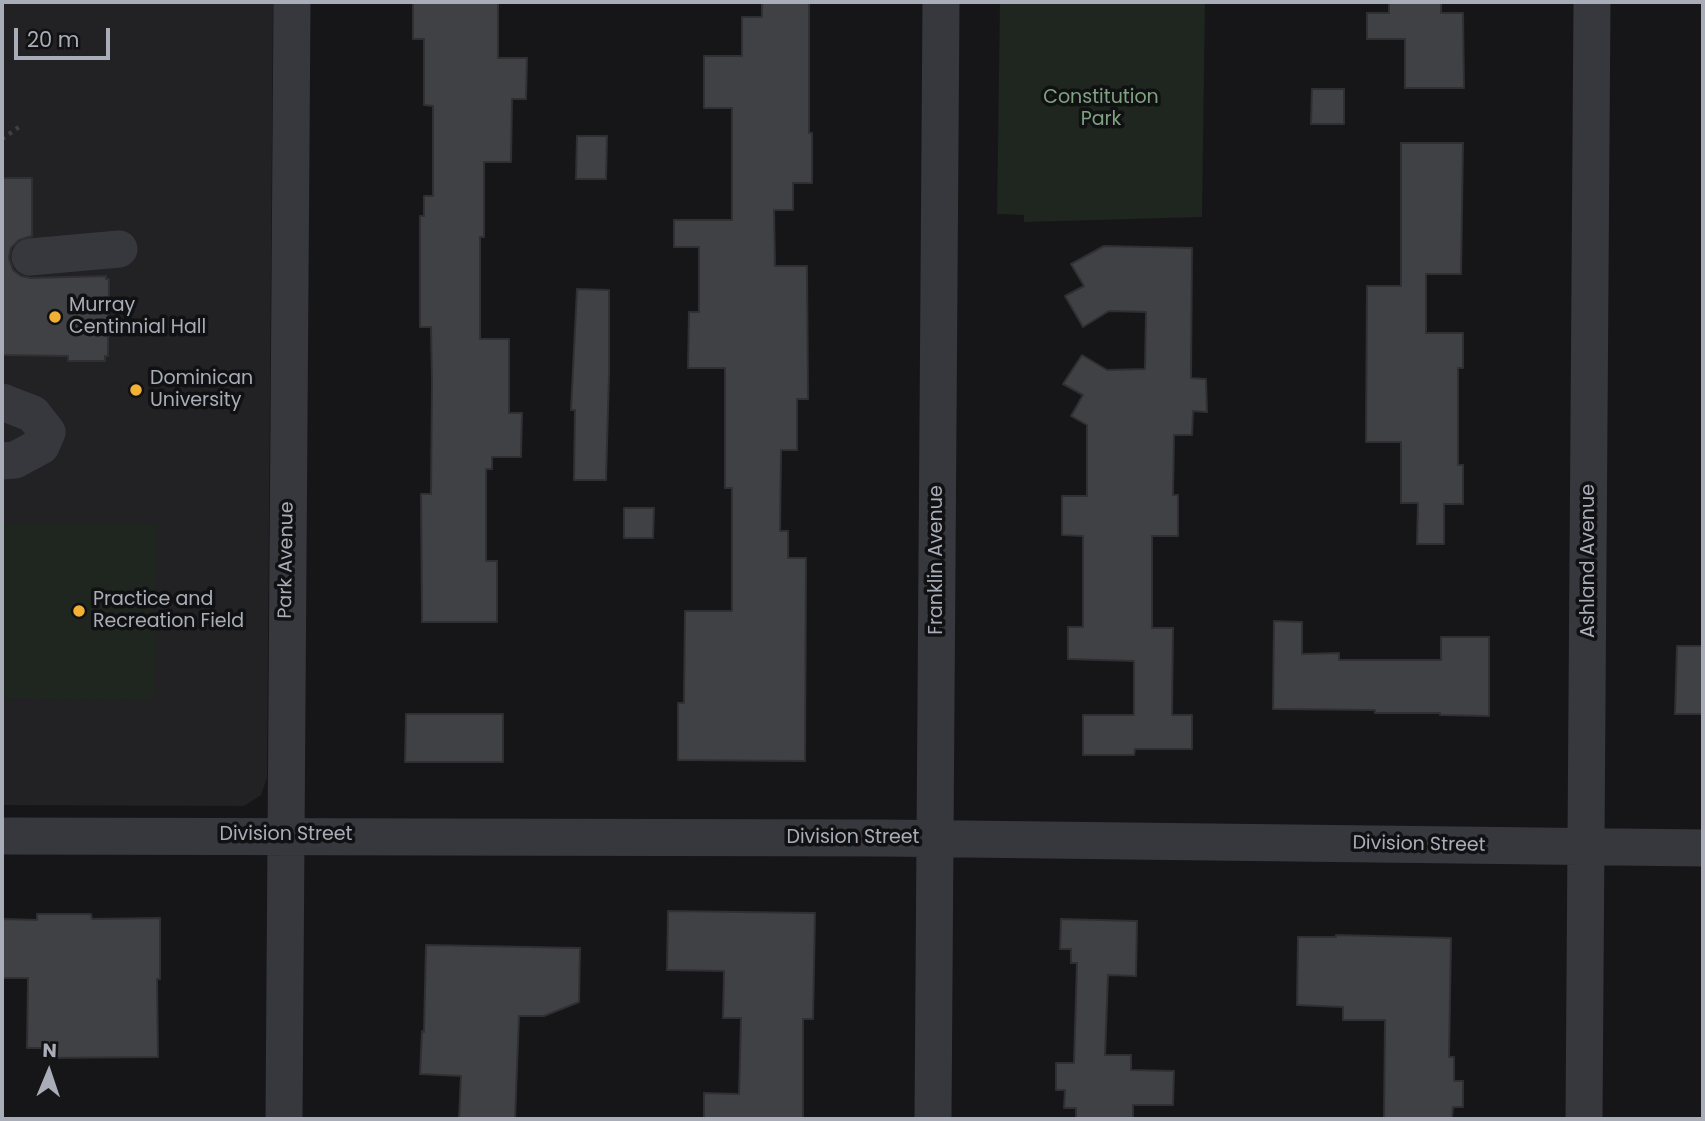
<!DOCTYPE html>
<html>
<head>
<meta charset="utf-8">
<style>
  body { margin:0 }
  #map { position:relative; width:1705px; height:1121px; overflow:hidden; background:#161618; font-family:Poppins,sans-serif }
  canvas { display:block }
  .frame { position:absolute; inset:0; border:4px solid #a8adb8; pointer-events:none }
  .north { position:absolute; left:14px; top:1037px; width:70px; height:70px; -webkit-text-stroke:5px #111113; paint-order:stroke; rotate:2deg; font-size:19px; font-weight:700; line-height:28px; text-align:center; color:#a8adb8 }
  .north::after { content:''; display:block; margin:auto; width:24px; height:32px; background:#a8adb8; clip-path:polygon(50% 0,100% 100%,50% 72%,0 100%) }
  .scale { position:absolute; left:14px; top:28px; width:96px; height:32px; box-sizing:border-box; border:4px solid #a8adb8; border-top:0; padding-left:9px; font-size:21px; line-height:24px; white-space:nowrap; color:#a8adb8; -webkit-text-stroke:5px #111113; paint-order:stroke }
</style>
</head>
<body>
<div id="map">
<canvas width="1705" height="1121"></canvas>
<div class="frame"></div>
<div class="north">N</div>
<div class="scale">20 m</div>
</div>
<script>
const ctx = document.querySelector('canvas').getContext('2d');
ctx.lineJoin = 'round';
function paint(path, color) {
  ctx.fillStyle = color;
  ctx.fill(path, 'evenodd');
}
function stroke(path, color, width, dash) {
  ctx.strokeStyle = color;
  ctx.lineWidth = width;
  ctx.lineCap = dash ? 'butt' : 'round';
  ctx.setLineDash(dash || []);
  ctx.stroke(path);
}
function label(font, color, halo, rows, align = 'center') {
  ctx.font = font + ' Poppins,sans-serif';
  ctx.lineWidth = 7;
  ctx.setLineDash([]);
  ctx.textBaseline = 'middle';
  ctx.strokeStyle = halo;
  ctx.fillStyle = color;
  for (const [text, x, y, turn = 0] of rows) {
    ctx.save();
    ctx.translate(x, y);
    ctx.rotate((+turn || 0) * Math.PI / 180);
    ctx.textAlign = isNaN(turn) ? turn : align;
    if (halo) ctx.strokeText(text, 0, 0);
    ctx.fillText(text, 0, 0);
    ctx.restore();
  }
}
paint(new Path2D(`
  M 2,2 L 273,2 L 267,778 L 261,795 L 244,806 L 2,805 Z`), '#222225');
paint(new Path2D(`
  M 1000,2 L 1205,2 L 1202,217 L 1024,222 L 1024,215 L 997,214 Z
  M 2,523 L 157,524 L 154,700 L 2,698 Z`), '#1e261f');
const building = new Path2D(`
  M 413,2 L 498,2 L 498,58 L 527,58 L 526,99 L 512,99 L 511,162 L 484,162 L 484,237 L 480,237 L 480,339 L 509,339 L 509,413 L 522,413 L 521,457 L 492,457 L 492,469 L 486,469 L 486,561 L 497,561 L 497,622 L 422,622 L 421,494 L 431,494 L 432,383 L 431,327 L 420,327 L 420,216 L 424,216 L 424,196 L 433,196 L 433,106 L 424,105 L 424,39 L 413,39 Z
  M 762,2 L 808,2 L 809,5 L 809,133 L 812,133 L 812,183 L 793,183 L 793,210 L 774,210 L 775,266 L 807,266 L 808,399 L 797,399 L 797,450 L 781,450 L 780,531 L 788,531 L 788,558 L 806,558 L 805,761 L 678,760 L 678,703 L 684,703 L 685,611 L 732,611 L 732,488 L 725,488 L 725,368 L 688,368 L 689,312 L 699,312 L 699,247 L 674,247 L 674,220 L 732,220 L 732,108 L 704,108 L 704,56 L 742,56 L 742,17 L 762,17 Z
  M 1389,2 L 1441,2 L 1441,13 L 1463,13 L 1464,88 L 1405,88 L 1405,39 L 1367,39 L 1367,13 L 1389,13 Z
  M 1312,89 L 1344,89 L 1344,124 L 1311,124 Z
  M 577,136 L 607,136 L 606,179 L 576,179 Z
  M 1401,143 L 1463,143 L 1461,274 L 1426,274 L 1426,333 L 1463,333 L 1463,368 L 1458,368 L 1458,465 L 1463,465 L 1463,504 L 1444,504 L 1444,544 L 1417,544 L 1418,503 L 1401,503 L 1401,442 L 1366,442 L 1367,286 L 1401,286 Z
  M 2,178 L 32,178 L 32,236 L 19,240 L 11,248 L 9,258 L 13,270 L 21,276 L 31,278 L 106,276 L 106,279 L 109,279 L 108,356 L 105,356 L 105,361 L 68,361 L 68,356 L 2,355 Z
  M 1104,246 L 1192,248 L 1191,378 L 1206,379 L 1207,412 L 1193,411 L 1192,435 L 1174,435 L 1173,495 L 1178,495 L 1178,536 L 1152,536 L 1152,628 L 1173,628 L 1172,715 L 1192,715 L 1192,749 L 1135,749 L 1134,755 L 1083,755 L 1083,715 L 1134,715 L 1134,661 L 1068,659 L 1068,627 L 1083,627 L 1083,536 L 1062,535 L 1062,496 L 1087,496 L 1087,425 L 1071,416 L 1083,395 L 1063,384 L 1082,355 L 1107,370 L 1145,369 L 1146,312 L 1109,311 L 1083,327 L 1065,296 L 1084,286 L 1071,264 Z
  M 577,289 L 609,290 L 609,374 L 606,480 L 574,480 L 575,410 L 571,410 Z
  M 624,508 L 654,508 L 653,538 L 624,538 Z
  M 1274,621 L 1302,622 L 1302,654 L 1339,653 L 1339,660 L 1441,660 L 1441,637 L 1489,637 L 1489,716 L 1440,715 L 1440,713 L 1375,713 L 1375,710 L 1273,709 Z
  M 1677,646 L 1703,646 L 1703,714 L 1675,714 Z
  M 406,714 L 503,714 L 503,762 L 405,762 Z
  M 668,911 L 815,913 L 813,1019 L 803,1019 L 803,1119 L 704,1119 L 704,1093 L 739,1094 L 741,1018 L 723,1018 L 724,971 L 667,970 Z
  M 37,914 L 91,914 L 92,919 L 160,918 L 160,979 L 157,979 L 158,1057 L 42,1058 L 42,1048 L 27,1048 L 28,978 L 2,978 L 2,919 L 37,920 Z
  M 1061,919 L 1137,921 L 1136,976 L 1108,975 L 1105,1055 L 1131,1055 L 1131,1070 L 1174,1071 L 1173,1105 L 1133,1105 L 1133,1119 L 1076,1119 L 1076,1108 L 1064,1108 L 1065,1090 L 1056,1090 L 1056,1063 L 1074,1063 L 1077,963 L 1071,963 L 1071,949 L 1060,949 Z
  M 1336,935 L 1451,938 L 1449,1057 L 1454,1057 L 1454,1081 L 1463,1081 L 1463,1107 L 1453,1107 L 1452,1119 L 1384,1119 L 1385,1020 L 1343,1020 L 1343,1007 L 1297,1005 L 1298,937 L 1336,937 Z
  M 426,945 L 580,948 L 579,1002 L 544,1016 L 519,1016 L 515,1119 L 459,1119 L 461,1076 L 420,1074 L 422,1031 L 424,1032 Z`);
paint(building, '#404145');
stroke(building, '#303034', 2);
stroke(new Path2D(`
  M 2,139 L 19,127`), '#3d3f44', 4.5, [3.5, 5]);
stroke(new Path2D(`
  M 30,257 L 119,249
  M 2,402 L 33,414 L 47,432 L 41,446 L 15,460 L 2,461
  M 2,836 L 883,838 L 1703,848
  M 284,1119 L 292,2
  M 933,1119 L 941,2
  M 1584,1119 L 1592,2`), '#37383d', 37);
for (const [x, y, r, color] of [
  [55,317,7,"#f2b134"],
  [136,390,7,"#f2b134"],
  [79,611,7,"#f2b134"]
]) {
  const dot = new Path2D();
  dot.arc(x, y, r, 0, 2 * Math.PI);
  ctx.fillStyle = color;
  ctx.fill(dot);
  stroke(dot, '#111113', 2.5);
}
label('19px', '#7fa381', '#111113', [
  ["Constitution",1101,98],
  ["Park",1101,120]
]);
label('19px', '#a8adb8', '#111113', [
  ["Murray",69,306],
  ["Centinnial Hall",69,328],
  ["Dominican",150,379],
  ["University",150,401],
  ["Practice and",93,600],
  ["Recreation Field",93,622]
], 'left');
label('19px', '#a8adb8', '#111113', [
  ["Park Avenue",287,560,-89],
  ["Franklin Avenue",937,560,-90],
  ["Ashland Avenue",1589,561,-90],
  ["Division Street",286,835],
  ["Division Street",853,838],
  ["Division Street",1419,845,1]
]);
</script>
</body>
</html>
